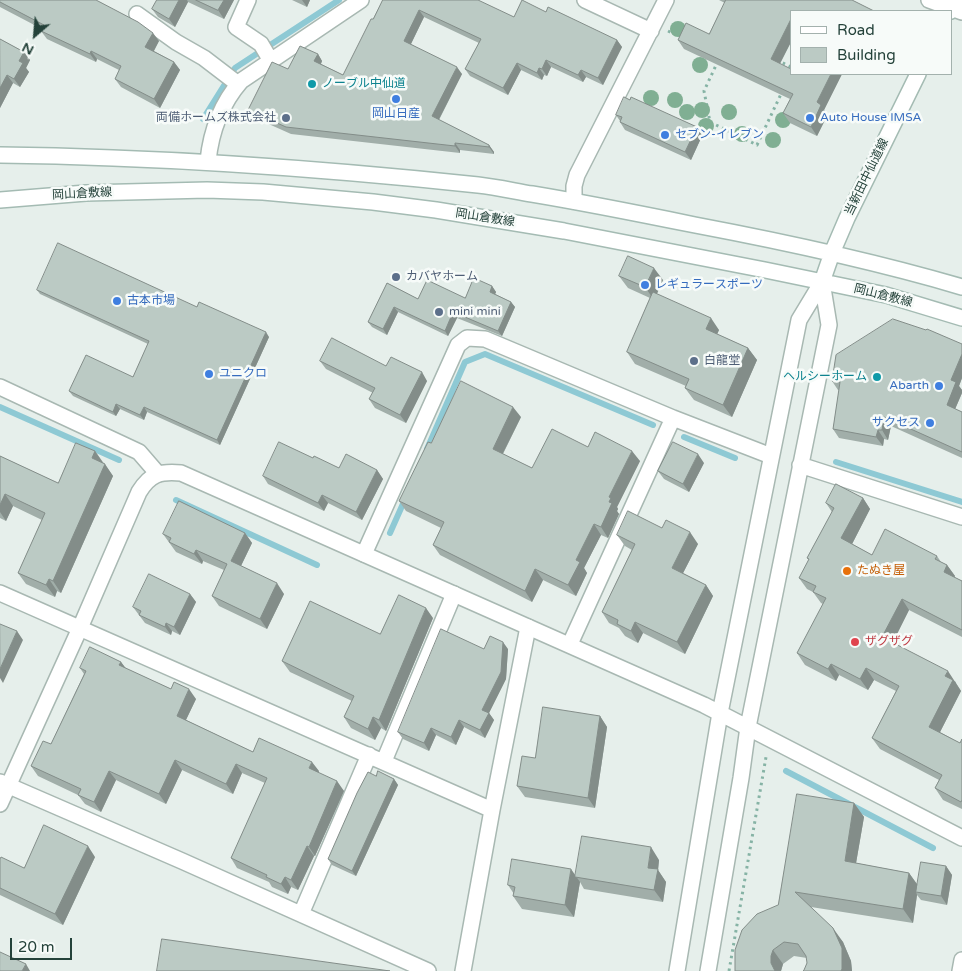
<!DOCTYPE html>
<html>
<head>
<meta charset="utf-8">
<style>
  body { margin:0 }
  #map { position:relative; width:962px; height:971px; overflow:hidden; background:#e6efeb; font-family:"Varela Round",sans-serif }
  canvas { display:block }
  .legend { position:absolute; left:790px; top:10px; width:162px; height:65px; box-sizing:border-box; background:#f7fbf9; border:1px solid #a3b1ad; margin:0; padding:6px 9px; list-style:none; font-size:15px; color:#24423a }
  .legend li { display:flex; align-items:center; gap:10px; height:25px }
  .legend b { width:25px; border:1px solid #a3b1ad }
  .north { position:absolute; left:10px; top:10px; width:50px; height:50px; -webkit-text-stroke:4px #f7fbf9; paint-order:stroke; rotate:207deg; font-size:14px; font-weight:700; line-height:20px; text-align:center; color:#24423a }
  .north::after { content:''; display:block; margin:auto; width:18px; height:22px; background:#24423a; clip-path:polygon(50% 0,100% 100%,50% 72%,0 100%) }
  .scale { position:absolute; left:10px; top:938px; width:62px; height:22px; box-sizing:border-box; border:2px solid #24423a; border-top:0; padding-left:6px; font-size:15px; line-height:18px; white-space:nowrap; color:#24423a; -webkit-text-stroke:4px #f7fbf9; paint-order:stroke }
</style>
</head>
<body>
<div id="map">
<canvas width="962" height="971"></canvas>
<ul class="legend">
<li><b style="height:6px;background:#fff"></b>Road</li>
<li><b style="height:14px;background:#bbcac4"></b>Building</li>
</ul>
<div class="north">N</div>
<div class="scale">20 m</div>
</div>
<script>
const ctx = document.querySelector('canvas').getContext('2d');
ctx.lineJoin = 'round';
function stroke(path, color, width, dash) {
  ctx.strokeStyle = color;
  ctx.lineWidth = width;
  ctx.lineCap = dash ? 'butt' : 'round';
  ctx.setLineDash(dash || []);
  ctx.stroke(path);
}
function paint(path, color) {
  ctx.fillStyle = color;
  ctx.fill(path, 'evenodd');
}
function label(font, color, halo, rows, align = 'center') {
  ctx.font = font + ' "Varela Round","Noto Sans JP",sans-serif';
  ctx.lineWidth = 5;
  ctx.setLineDash([]);
  ctx.textBaseline = 'middle';
  ctx.strokeStyle = halo;
  ctx.fillStyle = color;
  for (const [text, x, y, turn = 0] of rows) {
    ctx.save();
    ctx.translate(x, y);
    ctx.rotate((+turn || 0) * Math.PI / 180);
    ctx.textAlign = isNaN(turn) ? turn : align;
    if (halo) ctx.strokeText(text, 0, 0);
    ctx.fillText(text, 0, 0);
    ctx.restore();
  }
}
stroke(new Path2D(`
  M 203,119 L 235,68 L 339,0
  M 0,407 L 119,460
  M 684,437 L 735,458
  M 427,449 L 465,362 L 485,354 L 653,425
  M 836,462 L 962,502
  M 176,500 L 317,565
  M 390,533 L 406,497
  M 786,771 L 933,848`), '#8ec9d4', 6);
const minor = new Path2D(`
  M 248,0 L 236,27 L 261,44 L 271,61
  M 585,0 L 651,31
  M 929,0 L 962,12
  M 137,14 L 176,42 L 204,58 L 238,84
  M 208,161 C 211,131 221,104 241,81 L 361,0
  M 574,201 L 574,186 L 577,175 L 666,0
  M 0,387 L 139,452 L 158,474
  M 364,554 L 458,345 L 467,338 L 485,339 L 673,418 L 771,456
  M 0,593 L 492,810
  M 570,644 L 673,418
  M 384,761 L 454,594
  M 0,782 L 182,861 L 428,971
  M 301,914 L 369,755
  M 463,971 L 492,810 L 528,627
  M 960,971 L 962,960`);
const tertiary = new Path2D(`
  M 800,465 L 962,517
  M 0,804 L 80,628 L 139,492 C 150,474 160,471 181,473 L 704,705 L 962,838
  M 677,971 L 720,713 L 799,320 L 822,282
  M 708,971 L 741,778 L 748,727 L 829,325 L 822,282`);
const secondary = new Path2D(`
  M 951,11 L 956,0
  M 0,155 C 161,157 318,168 478,185 C 496,187 514,191 532,194 C 586,203 641,214 695,225 C 785,242 874,261 962,287
  M 0,200 L 86,193 L 207,190 L 263,192 L 373,202 L 436,210 L 564,231 L 765,270 L 886,295 L 962,318
  M 822,282 L 832,253 L 847,218 L 918,74`);
stroke(minor, '#a8b8b2', 18);
stroke(tertiary, '#a8b8b2', 18);
stroke(secondary, '#a4bbb3', 18);
stroke(new Path2D(`
  M 668,31 L 683,38
  M 777,60 L 791,67
  M 718,61 L 704,91 L 710,122 L 757,145 L 782,92
  M 729,971 L 766,757`), '#86b3a5', 3, [2.5, 4]);
stroke(minor, '#fff', 15);
stroke(tertiary, '#fff', 15);
stroke(secondary, '#fff', 15);
ctx.fillStyle = '#80af93';
for (const [x, y] of [
  [678,29],
  [700,65],
  [651,98],
  [675,100],
  [702,110],
  [687,112],
  [729,112],
  [783,120],
  [706,126],
  [742,134],
  [773,140]
]) {
  ctx.beginPath();
  ctx.arc(x, y, 8, 0, 2 * Math.PI);
  ctx.fill();
}
paint(new Path2D(`
  M 0,0 L 100,2 L 159,41 L 154,51 L 174,62 L 180,70 L 160,108 L 121,87 L 115,79 L 119,70 L 97,59 L 96,62 L 47,39 L 41,31 L 42,29 L 0,7 Z
  M 157,0 L 234,0 L 224,19 L 188,2 L 175,27 L 158,17 L 152,9 Z
  M 292,0 L 310,0 L 307,7 Z
  M 383,0 L 514,17 L 546,12 L 617,40 L 622,47 L 603,85 L 586,77 L 583,82 L 551,67 L 547,76 L 544,75 L 542,80 L 521,70 L 508,95 L 470,76 L 465,69 L 479,43 L 424,17 L 411,44 L 462,74 L 439,120 L 489,145 L 494,152 L 494,154 L 460,150 L 460,153 L 291,134 L 253,117 L 248,110 L 288,69 L 318,54 L 322,61 L 321,64 L 343,75 Z
  M 719,0 L 851,0 L 791,11 L 791,42 L 780,64 L 791,74 L 842,74 L 824,110 L 828,114 L 817,136 L 790,123 L 783,113 L 790,99 L 684,49 L 678,40 L 709,34 L 725,3 Z
  M 0,39 L 24,52 L 30,60 L 26,68 L 29,72 L 20,87 L 13,83 L 0,108 Z
  M 630,100 L 697,127 L 702,136 L 691,160 L 625,130 L 620,122 L 620,121 L 616,115 Z
  M 619,276 L 663,280 L 657,294 L 719,330 L 717,334 L 748,348 L 757,360 L 732,417 L 694,400 L 685,388 L 686,386 L 635,364 L 627,352 L 650,298 L 628,288 Z
  M 387,283 L 418,299 L 465,298 L 492,286 L 496,292 L 495,294 L 511,302 L 515,307 L 502,336 L 457,318 L 448,336 L 398,312 L 387,335 L 372,327 L 368,322 Z
  M 37,290 L 197,307 L 269,337 L 220,445 L 147,412 L 144,420 L 120,409 L 116,416 L 73,396 L 69,391 L 133,377 L 148,344 L 40,294 Z
  M 962,344 L 962,378 L 959,386 L 962,390 L 962,393 L 955,409 L 962,412 L 962,458 L 891,426 L 888,440 L 884,439 L 883,446 L 839,438 L 833,429 L 839,390 L 838,390 L 832,381 Z
  M 320,361 L 386,366 L 427,381 L 406,423 L 375,408 L 369,399 L 373,393 L 326,369 Z
  M 521,417 L 503,454 L 532,468 L 588,447 L 640,461 L 617,507 L 618,509 L 617,511 L 619,514 L 608,538 L 601,535 L 584,568 L 587,573 L 576,596 L 543,580 L 532,602 L 440,555 L 433,545 L 441,528 L 406,511 L 399,501 L 431,443 Z
  M 95,451 L 113,476 L 61,593 L 57,591 L 55,597 L 26,584 L 18,573 L 42,520 L 13,506 L 6,521 L 0,518 L 0,456 L 58,483 Z
  M 313,458 L 339,468 L 377,470 L 383,479 L 362,520 L 328,503 L 324,511 L 268,484 L 263,476 Z
  M 704,463 L 689,492 L 664,479 L 658,471 Z
  M 863,498 L 870,509 L 852,544 L 872,555 L 937,556 L 941,562 L 947,565 L 955,576 L 954,577 L 962,581 L 962,637 L 909,610 L 893,642 L 956,682 L 956,683 L 961,691 L 940,732 L 960,743 L 962,739 L 962,809 L 943,800 L 935,788 L 939,780 L 880,749 L 872,738 L 896,691 L 874,680 L 868,690 L 839,675 L 836,681 L 805,665 L 797,653 L 823,604 L 821,603 L 813,592 L 807,589 L 799,578 L 809,560 L 807,558 L 832,512 L 826,503 Z
  M 662,528 L 698,544 L 683,573 L 706,585 L 713,596 L 685,654 L 643,633 L 638,643 L 625,636 L 619,628 L 609,623 L 602,612 L 632,550 L 625,546 L 617,535 Z
  M 245,533 L 252,543 L 241,566 L 284,594 L 267,629 L 219,606 L 212,596 L 224,570 L 203,561 L 202,564 L 176,552 L 163,534 Z
  M 190,594 L 196,602 L 180,635 L 172,631 L 171,635 L 145,623 L 133,607 Z
  M 433,618 L 386,731 L 381,728 L 375,740 L 351,728 L 344,717 L 352,701 L 290,672 L 282,661 L 380,634 Z
  M 484,649 L 508,649 L 506,679 L 489,713 L 494,720 L 485,738 L 464,727 L 456,745 L 436,735 L 429,751 L 403,739 L 398,732 Z
  M 121,662 L 125,668 L 171,689 L 196,699 L 186,720 L 253,752 L 319,771 L 318,773 L 344,791 L 315,856 L 314,856 L 298,890 L 291,887 L 288,894 L 272,887 L 269,882 L 237,868 L 231,858 L 265,783 L 242,773 L 233,794 L 182,770 L 166,804 L 116,780 L 101,812 L 85,804 L 78,795 L 38,776 L 31,766 L 51,744 L 84,674 L 80,668 Z
  M 600,716 L 607,727 L 595,808 L 525,797 L 517,786 L 535,758 Z
  M 376,776 L 394,779 L 398,785 L 356,876 L 332,865 L 328,859 Z
  M 854,803 L 864,817 L 856,863 L 909,873 L 917,884 L 946,866 L 952,875 L 947,905 L 921,900 L 917,895 L 913,923 L 811,907 L 843,942 L 851,961 L 852,971 L 803,971 L 804,970 L 807,963 L 807,958 L 794,956 L 783,964 L 781,971 L 735,971 L 778,905 Z
  M 95,857 L 63,925 L 0,895 L 0,859 L 24,868 Z
  M 659,860 L 658,870 L 666,882 L 663,902 L 584,889 L 580,882 L 574,917 L 522,909 L 513,896 L 514,894 L 508,885 L 576,876 Z`), '#a1aea9');
paint(new Path2D(`
  M 179,0 L 187,0 L 188,2 L 175,27 L 169,19 Z
  M 224,0 L 234,0 L 224,19 L 218,10 Z
  M 302,0 L 310,0 L 307,7 Z
  M 419,10 L 424,17 L 409,48 L 404,41 Z
  M 791,19 L 791,42 L 777,69 L 771,59 Z
  M 153,33 L 159,41 L 151,56 L 145,47 Z
  M 617,40 L 622,47 L 603,85 L 598,78 Z
  M 91,51 L 97,59 L 96,62 L 90,54 Z
  M 24,52 L 30,60 L 26,68 L 29,72 L 20,87 L 14,79 L 19,61 Z
  M 318,54 L 322,61 L 319,68 L 314,61 Z
  M 546,60 L 551,67 L 547,76 L 542,69 Z
  M 174,62 L 180,70 L 160,108 L 154,99 Z
  M 517,63 L 521,70 L 508,95 L 503,88 Z
  M 457,67 L 462,74 L 437,123 L 432,116 Z
  M 539,68 L 544,75 L 542,80 L 537,73 Z
  M 581,70 L 586,77 L 583,82 L 578,75 Z
  M 831,74 L 842,74 L 824,110 L 828,114 L 817,136 L 811,127 L 817,102 Z
  M 7,75 L 13,83 L 0,108 L 0,88 Z
  M 697,127 L 702,136 L 691,160 L 685,152 Z
  M 455,143 L 460,150 L 460,153 L 455,146 Z
  M 489,145 L 494,152 L 494,154 L 489,147 Z
  M 654,268 L 663,280 L 654,300 L 645,287 Z
  M 492,286 L 496,292 L 494,297 L 490,292 Z
  M 511,302 L 515,307 L 502,336 L 498,331 Z
  M 394,307 L 398,312 L 387,335 L 383,329 Z
  M 453,312 L 457,318 L 448,336 L 445,331 Z
  M 711,318 L 719,330 L 714,341 L 706,329 Z
  M 266,332 L 269,337 L 220,445 L 217,440 Z
  M 748,348 L 757,360 L 732,417 L 723,405 Z
  M 962,354 L 962,378 L 959,386 L 962,390 L 962,393 L 953,414 L 947,405 L 951,380 Z
  M 422,372 L 427,381 L 406,423 L 400,415 Z
  M 116,404 L 120,409 L 116,416 L 113,412 Z
  M 144,407 L 147,412 L 144,420 L 140,415 Z
  M 513,407 L 521,417 L 500,459 L 493,449 Z
  M 884,417 L 891,426 L 888,440 L 882,430 Z
  M 878,430 L 884,439 L 883,446 L 876,437 Z
  M 95,451 L 103,463 L 92,458 Z
  M 632,451 L 640,461 L 617,507 L 618,509 L 617,511 L 619,514 L 608,538 L 601,527 L 609,502 L 609,497 Z
  M 698,454 L 704,463 L 689,492 L 683,484 Z
  M 105,464 L 113,476 L 61,593 L 53,581 Z
  M 377,470 L 383,479 L 362,520 L 356,512 Z
  M 5,494 L 13,506 L 6,521 L 0,512 L 0,505 Z
  M 322,495 L 328,503 L 324,511 L 318,503 Z
  M 863,498 L 870,509 L 849,550 L 841,538 Z
  M 594,524 L 601,535 L 584,568 L 587,573 L 576,596 L 568,585 L 576,560 Z
  M 690,532 L 698,544 L 680,579 L 672,568 Z
  M 245,533 L 252,543 L 238,572 L 231,561 Z
  M 196,550 L 203,561 L 202,564 L 194,554 Z
  M 947,565 L 955,576 L 952,583 L 944,572 Z
  M 535,569 L 543,580 L 532,602 L 525,591 Z
  M 49,579 L 57,591 L 55,597 L 46,585 Z
  M 277,583 L 284,594 L 267,629 L 260,619 Z
  M 706,585 L 713,596 L 685,654 L 677,642 Z
  M 190,594 L 196,602 L 180,635 L 174,627 Z
  M 902,599 L 909,610 L 890,648 L 882,637 Z
  M 426,608 L 433,618 L 386,731 L 379,720 Z
  M 635,622 L 643,633 L 638,643 L 631,631 Z
  M 166,623 L 172,631 L 171,635 L 165,627 Z
  M 17,631 L 23,640 L 3,683 L 0,678 L 0,669 Z
  M 503,642 L 508,649 L 506,679 L 489,713 L 494,720 L 485,738 L 480,730 L 482,710 Z
  M 121,662 L 128,671 L 119,665 Z
  M 831,664 L 839,675 L 836,681 L 828,669 Z
  M 866,668 L 874,680 L 868,690 L 860,679 Z
  M 948,671 L 961,691 L 937,738 L 929,727 L 945,676 Z
  M 189,689 L 196,699 L 183,726 L 177,716 Z
  M 600,716 L 607,727 L 595,808 L 588,798 Z
  M 373,717 L 381,728 L 375,740 L 368,729 Z
  M 459,720 L 464,727 L 456,745 L 451,737 Z
  M 431,728 L 436,735 L 429,751 L 424,743 Z
  M 175,760 L 182,770 L 166,804 L 159,794 Z
  M 312,762 L 319,771 L 316,778 L 309,768 Z
  M 236,764 L 242,773 L 233,794 L 226,784 Z
  M 109,771 L 116,780 L 101,812 L 94,802 Z
  M 394,779 L 398,785 L 356,876 L 352,871 Z
  M 337,781 L 344,791 L 315,856 L 309,847 Z
  M 854,803 L 864,817 L 854,875 L 845,861 Z
  M 88,846 L 95,857 L 63,925 L 55,914 Z
  M 307,846 L 314,856 L 298,890 L 291,880 Z
  M 651,847 L 659,860 L 658,870 L 666,882 L 663,902 L 654,890 L 648,868 Z
  M 946,866 L 952,875 L 947,905 L 941,896 Z
  M 571,869 L 580,882 L 574,917 L 565,905 Z
  M 909,873 L 919,887 L 916,892 L 917,895 L 913,923 L 903,909 Z
  M 285,877 L 291,887 L 288,894 L 281,884 Z
  M 833,928 L 843,942 L 851,961 L 852,971 L 841,971 Z
  M 773,950 L 783,964 L 781,971 L 774,971 L 771,963 L 771,956 Z
  M 26,964 L 30,971 L 22,971 Z`), '#838d89');
const building = new Path2D(`
  M 0,0 L 96,0 L 138,22 L 153,33 L 145,47 L 174,62 L 154,99 L 115,79 L 121,66 L 91,51 L 90,54 L 41,31 L 44,25 L 0,2 Z
  M 157,0 L 179,0 L 169,19 L 152,9 Z
  M 196,0 L 224,0 L 218,10 Z
  M 383,0 L 478,0 L 514,17 L 522,0 L 546,12 L 548,7 L 617,40 L 598,78 L 581,70 L 578,75 L 546,60 L 542,69 L 539,68 L 537,73 L 517,63 L 503,88 L 465,69 L 481,39 L 419,10 L 404,41 L 457,67 L 432,116 L 489,145 L 489,147 L 455,143 L 455,146 L 286,127 L 248,110 L 272,62 L 288,69 L 300,46 L 318,54 L 314,61 L 343,75 L 371,19 L 373,19 Z
  M 726,0 L 852,0 L 874,11 L 791,11 L 791,19 L 771,59 L 791,69 L 791,74 L 831,74 L 817,102 L 821,105 L 811,127 L 783,113 L 793,94 L 678,40 L 686,23 L 709,34 Z
  M 0,39 L 24,52 L 19,61 L 23,63 L 14,79 L 7,75 L 0,88 Z
  M 624,97 L 630,100 L 631,97 L 697,127 L 685,152 L 620,122 L 622,117 L 616,115 Z
  M 58,243 L 197,307 L 199,302 L 266,332 L 217,440 L 144,407 L 140,415 L 116,404 L 113,412 L 69,391 L 86,355 L 133,377 L 149,341 L 37,290 Z
  M 628,256 L 654,268 L 645,287 L 619,276 Z
  M 474,278 L 492,286 L 490,292 L 511,302 L 498,331 L 453,312 L 445,331 L 394,307 L 383,329 L 368,322 L 387,283 L 418,299 L 427,280 L 465,298 Z
  M 653,292 L 711,318 L 706,329 L 748,348 L 723,405 L 685,388 L 689,379 L 627,352 Z
  M 893,319 L 926,330 L 927,329 L 962,344 L 962,354 L 951,380 L 956,382 L 947,405 L 962,412 L 962,452 L 884,417 L 882,430 L 878,430 L 876,437 L 833,429 L 840,382 L 832,381 L 836,355 Z
  M 332,338 L 386,366 L 391,357 L 422,372 L 400,415 L 369,399 L 375,388 L 320,361 Z
  M 461,381 L 513,407 L 493,449 L 532,468 L 552,429 L 588,447 L 595,432 L 632,451 L 609,497 L 611,498 L 609,502 L 612,503 L 601,527 L 594,524 L 576,560 L 580,562 L 568,585 L 535,569 L 525,591 L 433,545 L 444,522 L 399,501 L 428,442 L 431,443 Z
  M 279,442 L 313,458 L 314,456 L 339,468 L 346,454 L 377,470 L 356,512 L 322,495 L 318,503 L 263,476 Z
  M 673,442 L 698,454 L 683,484 L 658,471 Z
  M 76,443 L 95,451 L 92,458 L 105,464 L 53,581 L 49,579 L 46,585 L 18,573 L 45,513 L 5,494 L 0,505 L 0,456 L 58,483 Z
  M 836,484 L 863,498 L 841,538 L 872,555 L 885,529 L 937,556 L 935,559 L 947,565 L 944,572 L 962,581 L 962,630 L 902,599 L 882,637 L 948,671 L 945,676 L 953,680 L 929,727 L 960,743 L 962,739 L 962,800 L 961,802 L 935,788 L 942,775 L 872,738 L 899,686 L 866,668 L 860,679 L 831,664 L 828,669 L 797,653 L 826,598 L 813,592 L 816,586 L 799,578 L 809,559 L 807,558 L 834,508 L 826,503 Z
  M 179,501 L 245,533 L 231,561 L 277,583 L 260,619 L 212,596 L 227,564 L 196,550 L 194,554 L 169,542 L 171,538 L 163,534 Z
  M 628,511 L 662,528 L 666,520 L 690,532 L 672,568 L 706,585 L 677,642 L 635,622 L 631,631 L 617,624 L 618,620 L 602,612 L 635,544 L 617,535 Z
  M 149,574 L 190,594 L 174,627 L 166,623 L 165,627 L 139,615 L 141,611 L 133,607 Z
  M 399,595 L 426,608 L 379,720 L 373,717 L 368,729 L 344,717 L 354,696 L 282,661 L 310,601 L 380,634 Z
  M 0,624 L 17,631 L 0,669 Z
  M 441,629 L 484,649 L 490,636 L 503,642 L 501,672 L 482,710 L 489,713 L 480,730 L 459,720 L 451,737 L 431,728 L 424,743 L 398,732 Z
  M 90,647 L 121,662 L 119,665 L 171,689 L 174,682 L 189,689 L 177,716 L 253,752 L 259,738 L 312,762 L 309,768 L 337,781 L 309,847 L 307,846 L 291,880 L 285,877 L 281,884 L 266,877 L 267,875 L 231,858 L 267,778 L 236,764 L 226,784 L 175,760 L 159,794 L 109,771 L 94,802 L 78,795 L 81,789 L 31,766 L 43,741 L 51,744 L 86,671 L 80,668 Z
  M 543,707 L 600,716 L 588,798 L 517,786 L 522,756 L 535,758 Z
  M 378,771 L 394,779 L 352,871 L 328,859 L 357,793 L 368,772 L 376,776 Z
  M 797,794 L 854,803 L 845,861 L 909,873 L 903,909 L 795,892 L 833,928 L 842,948 L 842,969 L 841,971 L 803,971 L 804,970 L 807,963 L 806,956 L 798,944 L 784,942 L 773,950 L 771,956 L 771,963 L 775,971 L 735,971 L 735,950 L 742,930 L 757,914 L 778,905 Z
  M 44,825 L 88,846 L 55,914 L 0,888 L 0,859 L 1,857 L 24,868 Z
  M 582,836 L 651,847 L 648,868 L 658,869 L 654,890 L 575,877 Z
  M 512,859 L 571,869 L 565,905 L 513,896 L 515,887 L 508,885 Z
  M 921,862 L 946,866 L 941,896 L 916,892 Z
  M 162,939 L 390,971 L 157,971 Z
  M 0,952 L 26,964 L 22,971 L 0,971 Z`);
paint(building, '#bbcac4');
stroke(building, '#838d89', 1);
for (const [x, y, r, color] of [
  [312,84,5,"#0f9aa8"],
  [396,99,5,"#3f7fe0"],
  [286,118,5,"#5c6f8a"],
  [810,118,5,"#3f7fe0"],
  [665,135,5,"#3f7fe0"],
  [396,277,5,"#5c6f8a"],
  [645,285,5,"#3f7fe0"],
  [117,301,5,"#3f7fe0"],
  [439,312,5,"#5c6f8a"],
  [694,361,5,"#5c6f8a"],
  [209,374,5,"#3f7fe0"],
  [877,377,5,"#0f9aa8"],
  [939,386,5,"#3f7fe0"],
  [930,423,5,"#3f7fe0"],
  [847,571,5,"#e8710a"],
  [855,642,5,"#e0444e"]
]) {
  const dot = new Path2D();
  dot.arc(x, y, r, 0, 2 * Math.PI);
  ctx.fillStyle = color;
  ctx.fill(dot);
  stroke(dot, '#f7fbf9', 2);
}
label('12px', '#0d838f', '#f7fbf9', [
  ["ノーブル中仙道",322,84],
  ["ヘルシーホーム",867,377,"right"]
], 'left');
label('12px', '#366cbe', '#f7fbf9', [
  ["岡山日産",396,114,"center"],
  ["Auto House IMSA",820,118],
  ["セブン-イレブン",675,135],
  ["レギュラースポーツ",655,285],
  ["古本市場",127,301],
  ["ユニクロ",219,374],
  ["Abarth",929,386,"right"],
  ["サクセス",920,423,"right"]
], 'left');
label('12px', '#4e5e75', '#f7fbf9', [
  ["両備ホームズ株式会社",276,118,"right"],
  ["カバヤホーム",406,277],
  ["mini mini",449,312],
  ["白龍堂",704,361]
], 'left');
label('12px', '#24423a', '#f7fbf9', [
  ["当新田中仙道線",867,177,-64],
  ["岡山倉敷線",82,194,-3],
  ["岡山倉敷線",485,218,9],
  ["岡山倉敷線",883,296,14]
]);
label('12px', '#c56008', '#f7fbf9', [
  ["たぬき屋",857,571]
], 'left');
label('12px', '#be3a42', '#f7fbf9', [
  ["ザグザグ",865,642]
], 'left');
</script>
</body>
</html>
